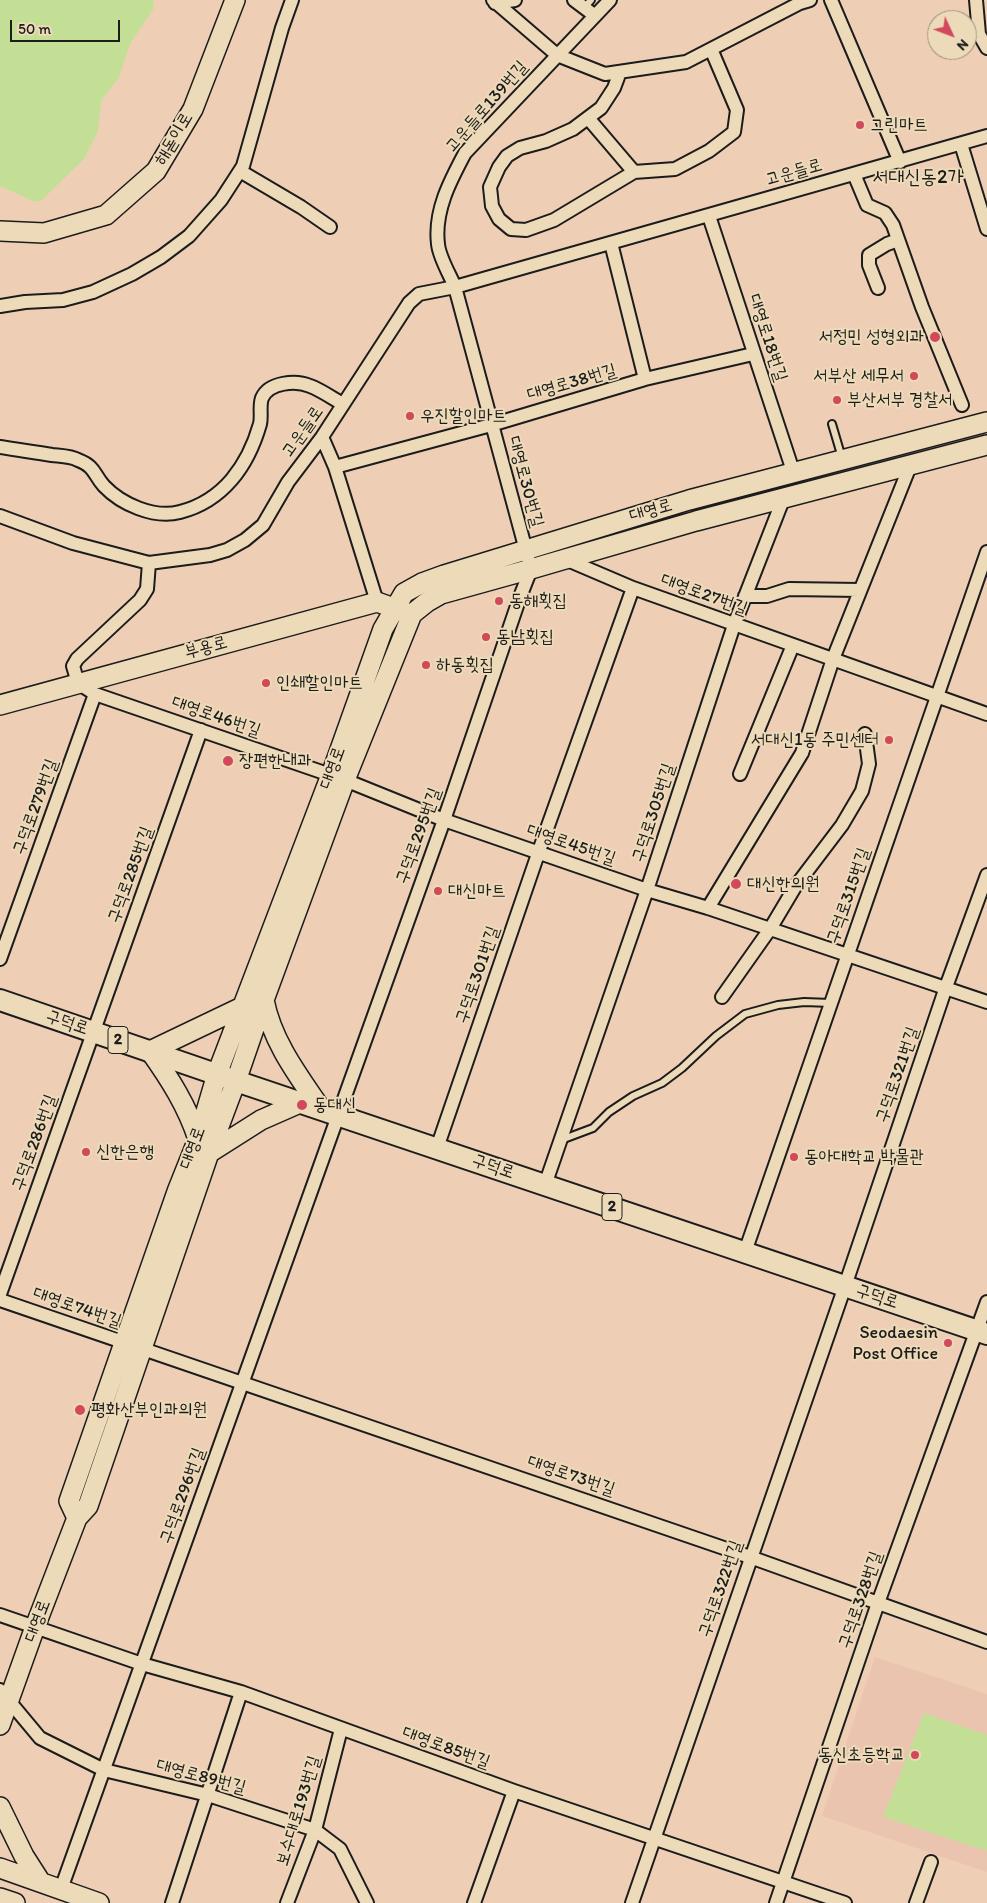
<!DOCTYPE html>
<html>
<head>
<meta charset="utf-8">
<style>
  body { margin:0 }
  #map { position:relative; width:987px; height:1903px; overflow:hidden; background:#eecfb5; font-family:Itim,sans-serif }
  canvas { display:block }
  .north { position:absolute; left:927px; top:10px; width:50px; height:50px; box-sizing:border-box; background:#eddab8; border:1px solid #998e7a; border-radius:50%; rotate:133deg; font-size:14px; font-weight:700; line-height:20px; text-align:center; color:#1c1c1c }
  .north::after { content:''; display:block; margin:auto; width:18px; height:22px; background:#d1495b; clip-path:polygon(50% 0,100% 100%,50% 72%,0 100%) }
  .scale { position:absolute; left:10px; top:20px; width:110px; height:22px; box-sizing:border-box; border:2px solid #1c1c1c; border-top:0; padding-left:6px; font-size:15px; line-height:18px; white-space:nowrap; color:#1c1c1c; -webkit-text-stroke:4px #eddab8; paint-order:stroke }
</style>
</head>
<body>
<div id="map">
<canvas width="987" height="1903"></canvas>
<div class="north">N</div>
<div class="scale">50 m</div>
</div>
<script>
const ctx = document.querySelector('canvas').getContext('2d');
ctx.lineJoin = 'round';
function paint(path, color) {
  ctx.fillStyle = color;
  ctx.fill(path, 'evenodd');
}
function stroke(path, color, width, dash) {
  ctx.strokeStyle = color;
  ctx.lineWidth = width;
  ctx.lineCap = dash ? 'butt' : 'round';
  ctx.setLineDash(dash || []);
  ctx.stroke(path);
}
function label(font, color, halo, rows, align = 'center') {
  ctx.font = font + ' Itim,"Poor Story",sans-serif';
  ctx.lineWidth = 4;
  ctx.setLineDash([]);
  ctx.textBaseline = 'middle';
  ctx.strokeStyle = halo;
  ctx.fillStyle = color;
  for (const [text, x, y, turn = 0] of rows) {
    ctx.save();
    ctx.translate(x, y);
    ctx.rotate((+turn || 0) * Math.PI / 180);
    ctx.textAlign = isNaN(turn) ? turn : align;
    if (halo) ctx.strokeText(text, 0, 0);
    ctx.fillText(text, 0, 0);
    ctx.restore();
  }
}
paint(new Path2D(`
  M 875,1657 L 987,1694 L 987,1872 L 822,1816 Z`), '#ebc4b0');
paint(new Path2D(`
  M 0,0 L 153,0 L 154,8 L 130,44 L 119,77 L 101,101 L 98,131 L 84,159 L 41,201 L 33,201 L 0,186 Z
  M 924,1713 L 987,1735 L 987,1851 L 883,1817 Z`), '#c3df96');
const lane = new Path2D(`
  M 584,8 L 591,0
  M 832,424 L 842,458
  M 561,1140 L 593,1128 L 609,1112 L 633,1096 L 662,1083 L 682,1068 L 716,1036 L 745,1014 L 778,1005 L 804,1002 L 831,1003`);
const street = new Path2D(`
  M 493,0 L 557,55 L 605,74 L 686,62 L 800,3 L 810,0
  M 574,0 L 594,15
  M 831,0 L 900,162
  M 976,0 L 979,34 L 987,48
  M 495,3 L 515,0
  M 620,72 L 614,88 L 601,108 L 573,129 L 546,141 L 520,148 L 507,156 L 499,167 L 490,187 L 492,206 L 499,219 L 511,229 L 526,230 L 554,220 L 634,172 L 675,169 L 709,151 L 734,132 L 737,110 L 711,49
  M 588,118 L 634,172
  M 961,144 L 987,229
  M 240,171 L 301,207 L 330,227
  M 854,174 L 867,205 L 885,213 L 893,225 L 922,307 L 962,405
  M 709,216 L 793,471
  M 611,243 L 645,379
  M 878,288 L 869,265 L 869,255 L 887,244 L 898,240
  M 0,306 L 25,302 L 63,300 L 93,292 L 132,274 L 161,257 L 189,236 L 221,200 L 243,166 L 282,28 L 292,0
  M 322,437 L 335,467 L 377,602
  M 0,447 C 17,450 35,452 52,455 C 61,456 71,456 78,460 C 96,467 93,474 104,486 C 121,504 154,519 180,512 C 223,501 248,466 260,424 C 262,416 259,406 262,398 C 269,382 296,380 310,386 C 321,390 332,398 343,404
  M 335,467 L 491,425 L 645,379 L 753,354
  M 0,516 L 73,543 L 149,563 L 210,555 L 227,550 L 245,540 L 263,525 L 288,482 L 322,437 L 409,303 L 419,294 L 455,287 L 987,136
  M 565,559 L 633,588 L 987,714
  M 149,563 L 147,589 L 140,600 L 77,659 L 73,666 L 78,683 L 95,694 L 345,780 L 444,820 L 647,890 L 708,908 L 987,1002
  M 745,596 L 767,596 L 789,589 L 860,590
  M 740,774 L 793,645
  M 708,908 L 802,753 L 833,659 L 910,466
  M 0,959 L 95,694
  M 722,997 L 770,929 L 795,887 L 842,825 L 862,791 L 869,764 L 865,734
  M 437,1148 L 539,851 L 633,588
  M 545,1185 L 647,890 L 734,625 L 784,497
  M 745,1252 L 987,552
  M 0,1294 L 201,730
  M 0,1300 L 750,1557 L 987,1642
  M 0,1615 L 142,1664 L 241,1692 L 514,1791 L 845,1903
  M 0,1690 L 40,1738 L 104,1770 L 208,1795 L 315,1830 L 340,1849 L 367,1903
  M 61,1889 L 444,820 L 520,597 L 531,569 L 455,287 C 450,275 439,257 438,244 C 434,211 450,181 465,153 L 610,0
  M 172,1903 L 241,1692
  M 287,1903 L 315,1830 L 341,1729
  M 474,1903 L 514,1791
  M 632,1903 L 845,1286 L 946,987 L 987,875
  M 776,1903 L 878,1603 L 987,1302
  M 916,1903 L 931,1862`);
const secondary = new Path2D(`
  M 0,231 L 44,233 L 106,215 L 156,171 L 193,109 L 235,0
  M 0,705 L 377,602 L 405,612
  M 264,1000 C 272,1041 297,1074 321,1109
  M 198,1139 C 187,1106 170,1079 150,1051 L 242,1007
  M 209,1153 L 261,1120 L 302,1102
  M 77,1518 L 69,1501 L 124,1343 L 178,1189 L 198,1139 L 217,1074 L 331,775 L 383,629 L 404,593 L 422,583 L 444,575 L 689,500 L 987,422
  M 0,1725 L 35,1627 L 77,1518 L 88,1506 L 209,1153 L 236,1081 L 264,1000 L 345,780 L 412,614 L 427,602 L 441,594 L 531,569 L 696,521 L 987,445
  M 0,1807 L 24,1856 L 40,1881
  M 0,1868 L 99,1903
  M 0,1898 L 15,1903`);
const primary = new Path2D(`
  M 0,1000 L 236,1081 L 987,1334`);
stroke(lane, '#1c1c1c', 10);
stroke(street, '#1c1c1c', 16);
stroke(secondary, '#1c1c1c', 22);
stroke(primary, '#1c1c1c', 24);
stroke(lane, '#eddab8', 6);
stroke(street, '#eddab8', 12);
stroke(secondary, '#eddab8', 19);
stroke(primary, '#eddab8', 20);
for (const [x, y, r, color] of [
  [860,125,5,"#d1495b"],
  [935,337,6,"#d1495b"],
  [914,376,5,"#d1495b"],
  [837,400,5,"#d1495b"],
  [410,416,5,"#d1495b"],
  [499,601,5,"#d1495b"],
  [486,637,5,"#d1495b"],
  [426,665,5,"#d1495b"],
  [266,683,5,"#d1495b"],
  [889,740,5,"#d1495b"],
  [228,761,6,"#d1495b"],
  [736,884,6,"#d1495b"],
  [438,891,5,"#d1495b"],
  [302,1105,6,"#d1495b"],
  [86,1152,5,"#d1495b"],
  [794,1157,5,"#d1495b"],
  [948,1343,5,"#d1495b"],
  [80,1410,6,"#d1495b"],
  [915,1755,5,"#d1495b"]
]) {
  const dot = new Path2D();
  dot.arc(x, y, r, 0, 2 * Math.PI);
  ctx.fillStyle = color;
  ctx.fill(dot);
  stroke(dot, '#eddab8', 2);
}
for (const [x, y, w] of [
  [118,1040,20],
  [612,1207,20]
]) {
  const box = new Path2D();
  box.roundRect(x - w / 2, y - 13.5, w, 27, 4);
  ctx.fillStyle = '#eddab8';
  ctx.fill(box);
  stroke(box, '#1c1c1c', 1);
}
label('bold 16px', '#1c1c1c', null, [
  ["2",118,1040],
  ["2",612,1207]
]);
label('18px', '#1c1c1c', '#eddab8', [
  ["고운들로139번길",487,107,-49],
  ["해돋이로",174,139,-59],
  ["고운들로",794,173,-16],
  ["대영로18번길",767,338,72],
  ["대영로38번길",572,383,-16],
  ["고운들로",303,432,-55],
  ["대영로30번길",525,482,75],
  ["대영로",651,511,-16],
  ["대영로27번길",704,595,20],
  ["부용로",206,648,-15],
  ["대영로46번길",216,717,19],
  ["대영로",333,768,-70],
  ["구덕로279번길",36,807,-70],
  ["구덕로305번길",654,813,-72],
  ["구덕로295번길",419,836,-70],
  ["대영로45번길",571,845,19],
  ["구덕로285번길",131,875,-70],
  ["구덕로315번길",849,896,-71],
  ["구덕로301번길",478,975,-71],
  ["구덕로",67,1023,19],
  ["구덕로321번길",898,1075,-71],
  ["구덕로286번길",35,1143,-70],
  ["대영로",193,1148,-70],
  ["구덕로",493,1167,19],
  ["구덕로",877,1297,18],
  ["대영로74번길",77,1308,19],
  ["대영로73번길",571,1476,19],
  ["구덕로296번길",183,1496,-70],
  ["구덕로322번길",721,1589,-71],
  ["구덕로328번길",861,1600,-71],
  ["대영로",38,1621,-69],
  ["대영로85번길",446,1748,20],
  ["대영로89번길",201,1777,15],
  ["보수대로193번길",299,1811,-73]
]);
label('18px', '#1c1c1c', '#eddab8', [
  ["그린마트",870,125],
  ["서정민 성형외과",924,337,"right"],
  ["서부산 세무서",904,376,"right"],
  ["부산서부 경찰서",847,400],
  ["우진할인마트",420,416],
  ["동해횟집",509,601],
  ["동남횟집",496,637],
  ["하동횟집",436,665],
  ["인쇄할인마트",276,683],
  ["서대신1동 주민센터",879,740,"right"],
  ["장편한내과",239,761],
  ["대신한의원",747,884],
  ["대신마트",448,891],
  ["동대신",313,1105],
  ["신한은행",96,1152],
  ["동아대학교 박물관",804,1157],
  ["Seodaesin",938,1333,"right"],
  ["Post Office",938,1354,"right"],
  ["평화산부인과의원",91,1410],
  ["동신초등학교",905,1755,"right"]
], 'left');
label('20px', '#1c1c1c', '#eddab8', [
  ["서대신동2가",918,178]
]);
</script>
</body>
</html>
